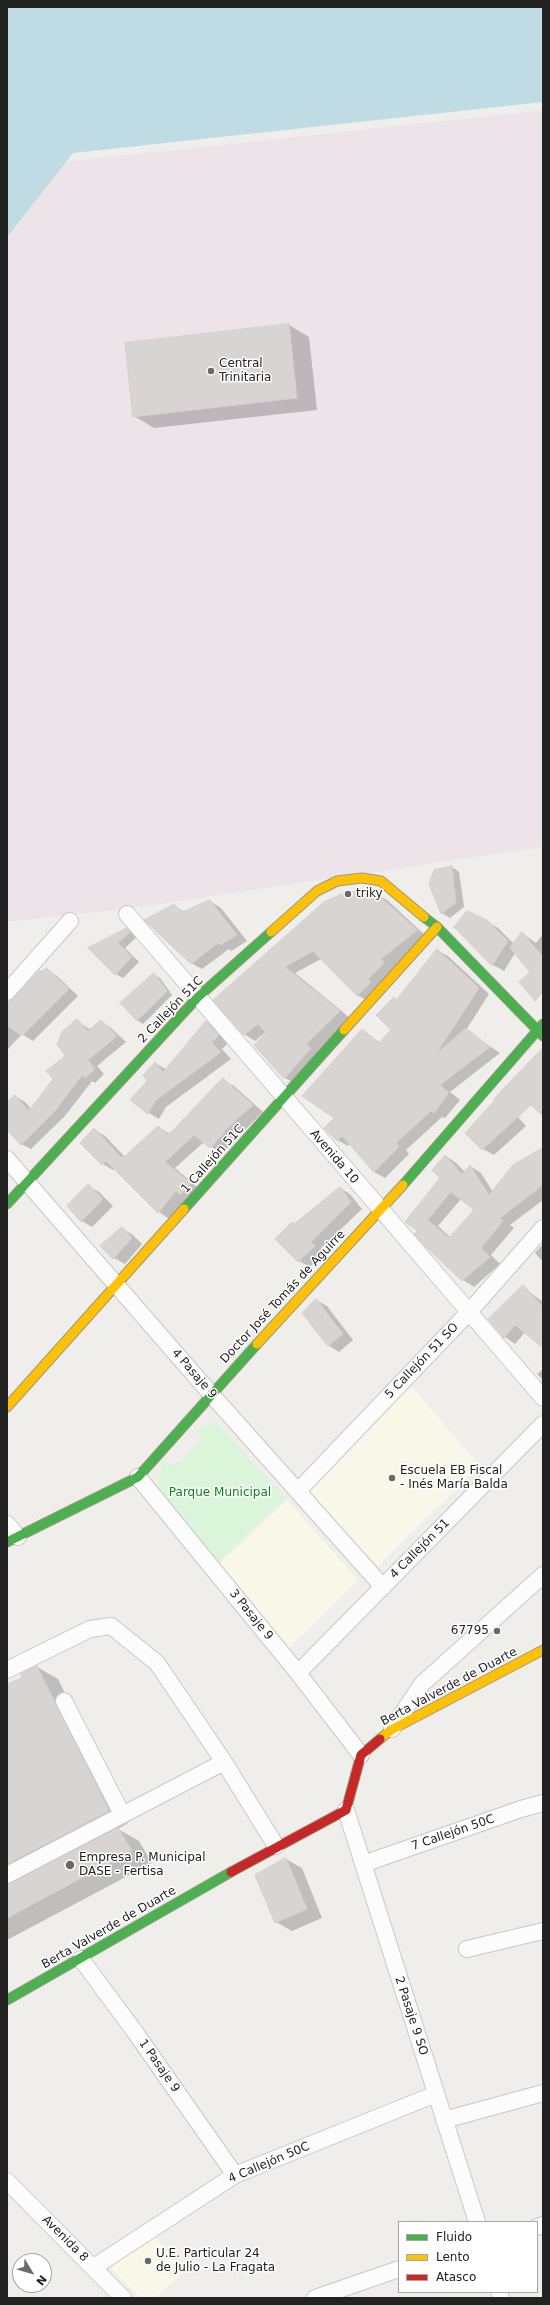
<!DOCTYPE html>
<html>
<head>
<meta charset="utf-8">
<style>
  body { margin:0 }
  #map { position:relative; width:550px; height:2305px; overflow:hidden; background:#f0eeeb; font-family:"DejaVu Sans",sans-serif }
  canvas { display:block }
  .frame { position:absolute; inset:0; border:8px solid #222; pointer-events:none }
  .legend { position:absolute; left:398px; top:2221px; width:140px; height:72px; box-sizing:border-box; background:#fff; border:1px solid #a7a7a7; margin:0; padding:5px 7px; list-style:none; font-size:12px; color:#222 }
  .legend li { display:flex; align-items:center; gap:8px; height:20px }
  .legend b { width:20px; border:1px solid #a7a7a7 }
  .north { position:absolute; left:12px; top:2253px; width:40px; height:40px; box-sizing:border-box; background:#fff; border:1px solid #a7a7a7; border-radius:50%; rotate:128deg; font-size:11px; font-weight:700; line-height:16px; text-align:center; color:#222 }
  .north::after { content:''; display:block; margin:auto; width:14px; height:18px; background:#6a6968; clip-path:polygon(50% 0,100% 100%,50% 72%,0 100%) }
</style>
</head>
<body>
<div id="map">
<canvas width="550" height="2305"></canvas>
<div class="frame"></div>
<ul class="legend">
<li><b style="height:5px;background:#4caf50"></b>Fluido</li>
<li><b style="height:5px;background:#ffc107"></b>Lento</li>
<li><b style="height:5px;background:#c62828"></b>Atasco</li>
</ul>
<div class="north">N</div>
</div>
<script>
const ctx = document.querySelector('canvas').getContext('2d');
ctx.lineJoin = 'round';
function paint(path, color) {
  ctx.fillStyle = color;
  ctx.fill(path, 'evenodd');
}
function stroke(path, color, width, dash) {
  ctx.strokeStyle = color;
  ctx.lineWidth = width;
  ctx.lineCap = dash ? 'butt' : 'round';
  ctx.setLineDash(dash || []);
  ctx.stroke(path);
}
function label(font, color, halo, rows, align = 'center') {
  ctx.font = font + ' "DejaVu Sans",sans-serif';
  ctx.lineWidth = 3;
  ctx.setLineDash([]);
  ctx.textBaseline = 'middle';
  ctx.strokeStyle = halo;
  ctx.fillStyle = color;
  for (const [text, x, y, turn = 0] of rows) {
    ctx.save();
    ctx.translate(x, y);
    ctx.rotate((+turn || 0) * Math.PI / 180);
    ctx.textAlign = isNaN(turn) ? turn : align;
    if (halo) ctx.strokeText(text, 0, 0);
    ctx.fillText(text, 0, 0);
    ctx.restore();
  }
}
paint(new Path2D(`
  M 543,110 L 543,847 L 126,909 L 7,922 L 7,202 L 53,163 Z`), '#ede4e9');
paint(new Path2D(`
  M 411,1386 L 480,1466 L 378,1566 L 304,1490 Z
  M 287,1500 L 358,1580 L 287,1650 L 219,1564 Z
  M 153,2235 L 185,2271 L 155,2298 L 141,2298 L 111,2268 Z`), '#f8f7e8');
paint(new Path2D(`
  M 216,1422 L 286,1498 L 217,1562 L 157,1485 L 164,1458 L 166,1466 L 180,1462 L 203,1439 L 194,1431 Z`), '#daf5da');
paint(new Path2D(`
  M 7,7 L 543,7 L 543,102 L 73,153 L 7,237 Z`), '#bfdbe3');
paint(new Path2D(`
  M 289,325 L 309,337 L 317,410 L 154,428 L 134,416 Z
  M 452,867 L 459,872 L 464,907 L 450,918 L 442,913 Z
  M 375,894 L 387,900 L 427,937 L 368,1001 L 357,995 L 321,959 L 295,973 L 350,1018 L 296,1084 L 285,1078 L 256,1045 L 266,1032 L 255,1041 L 244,1034 L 215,1000 Z
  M 210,901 L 221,908 L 247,941 L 231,951 L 229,949 L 202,969 L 191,963 L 174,906 L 185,912 Z
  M 486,921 L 498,928 L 514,944 L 523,934 L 536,943 L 543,934 L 543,994 L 524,979 L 531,973 L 515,953 L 504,971 L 493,965 L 456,927 Z
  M 127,929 L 137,937 L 125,948 L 139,962 L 123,978 L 116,974 L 89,948 Z
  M 437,950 L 448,956 L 489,994 L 466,1030 L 500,1053 L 450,1092 L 460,1100 L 445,1118 L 442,1117 L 406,1150 L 409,1154 L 385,1178 L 374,1172 L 350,1144 L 348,1146 L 337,1140 L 336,1118 L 362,1031 L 381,1043 L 392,1030 L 394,999 L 397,1000 Z
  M 47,970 L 57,976 L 78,996 L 33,1041 L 22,1034 L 7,1050 L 7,1007 L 40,971 Z
  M 154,975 L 160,978 L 172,995 L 143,1024 L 137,1020 Z
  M 77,1021 L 91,1030 L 101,1021 L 110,1027 L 126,1042 L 97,1066 L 104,1074 L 95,1083 L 92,1081 L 65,1116 L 31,1149 L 21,1144 L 7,1129 L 7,1104 L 15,1096 L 25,1102 L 32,1110 L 54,1079 L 66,1056 Z
  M 207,1022 L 217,1028 L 229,1042 L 222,1049 L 231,1059 L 166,1107 L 159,1119 L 149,1113 L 148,1081 L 155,1063 L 167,1070 Z
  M 223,1080 L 234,1086 L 263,1112 L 221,1154 L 204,1142 L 175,1168 L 201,1190 L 169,1219 L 159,1212 L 115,1169 L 113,1170 L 103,1164 L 94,1130 L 105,1136 L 125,1157 L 158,1127 L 170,1134 Z
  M 508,1106 L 526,1126 L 494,1155 L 483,1149 Z
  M 543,1150 L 543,1200 L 510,1225 L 514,1228 L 491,1255 L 500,1264 L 474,1287 L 463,1280 L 419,1231 L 441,1178 L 446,1156 L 456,1163 L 465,1172 L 470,1166 L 481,1173 L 493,1192 ZM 461,1199 L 475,1210 L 451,1238 L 438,1226 Z
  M 88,1186 L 99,1192 L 113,1206 L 92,1227 L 82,1221 Z
  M 340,1188 L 350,1194 L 362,1209 L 321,1248 L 325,1253 L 310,1267 L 299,1261 L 294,1224 Z
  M 122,1228 L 133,1235 L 142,1244 L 125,1264 L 114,1258 Z
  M 543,1244 L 543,1262 L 535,1253 Z
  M 523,1287 L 543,1302 L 543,1347 L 525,1332 L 515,1344 L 505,1337 L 489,1319 Z
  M 316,1300 L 327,1306 L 353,1340 L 339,1352 L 328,1345 Z
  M 543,1369 L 543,1380 L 537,1374 Z
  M 37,1667 L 58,1679 L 128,1823 L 118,1829 L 139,1841 L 152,1863 L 7,1940 L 7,1685 L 23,1678 Z
  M 286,1859 L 302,1868 L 322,1918 L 292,1931 L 276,1922 Z`), '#0003');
const building = new Path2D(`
  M 289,324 L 297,398 L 133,417 L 125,343 Z
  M 452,866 L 456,903 L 441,914 L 429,884 L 434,870 Z
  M 362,891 L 376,893 L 417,930 L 381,959 L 384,963 L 368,979 L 371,982 L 357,996 L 313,951 L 285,967 L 340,1011 L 306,1044 L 311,1048 L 284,1079 L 254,1045 L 266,1033 L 258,1024 L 244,1035 L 213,1000 L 324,902 L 344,893 Z
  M 210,900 L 237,935 L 220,945 L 218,943 L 191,964 L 144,920 L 174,904 L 182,912 Z
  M 467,911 L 487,920 L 508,941 L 492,966 L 454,927 Z
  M 127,928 L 130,932 L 118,943 L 132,957 L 115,975 L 88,948 Z
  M 522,932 L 543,957 L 543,991 L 535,1001 L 519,982 L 530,972 L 510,948 Z
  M 437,949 L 479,988 L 436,1054 L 466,1028 L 490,1047 L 440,1085 L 449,1093 L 434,1113 L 431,1111 L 396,1143 L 399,1147 L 374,1172 L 342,1136 L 337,1141 L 324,1128 L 334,1118 L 302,1096 L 362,1029 L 379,1043 L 391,1030 L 376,1015 L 394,997 L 396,1000 Z
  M 47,968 L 69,989 L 22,1036 L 7,1025 L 7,1004 L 40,970 L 41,972 Z
  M 154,973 L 167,991 L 137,1021 L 120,1003 Z
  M 77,1019 L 88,1031 L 101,1020 L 117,1036 L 88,1060 L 95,1069 L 85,1078 L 82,1075 L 55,1111 L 21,1145 L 7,1130 L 7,1102 L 15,1095 L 29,1111 L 53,1079 L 46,1071 L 65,1056 L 57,1044 L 62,1032 Z
  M 206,1021 L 219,1035 L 212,1043 L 221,1052 L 155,1101 L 148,1114 L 130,1100 L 147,1081 L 143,1075 L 155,1062 L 163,1072 Z
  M 543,1048 L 543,1116 L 531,1105 L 482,1150 L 465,1133 L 495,1100 L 494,1099 L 503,1089 Z
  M 223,1078 L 253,1105 L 224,1131 L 225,1132 L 210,1148 L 194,1135 L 165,1162 L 191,1183 L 180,1195 L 176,1191 L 158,1213 L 106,1161 L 102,1165 L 80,1143 L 94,1128 L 121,1157 L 125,1156 L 158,1126 L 168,1135 Z
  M 543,1148 L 543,1185 L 500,1218 L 503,1221 L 481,1248 L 490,1257 L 462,1281 L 427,1248 L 414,1234 L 418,1231 L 405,1222 L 440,1178 L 432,1170 L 445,1155 L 462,1174 L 470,1165 L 489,1195 L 513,1165 ZM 451,1192 L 474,1210 L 449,1238 L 428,1220 Z
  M 88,1184 L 103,1199 L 81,1222 L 67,1206 Z
  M 340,1187 L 351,1202 L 311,1242 L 315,1246 L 298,1262 L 275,1239 L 292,1222 L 294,1224 Z
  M 122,1227 L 132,1238 L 113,1259 L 100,1246 Z
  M 523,1285 L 543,1307 L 543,1348 L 515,1325 L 504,1338 L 488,1319 Z
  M 316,1299 L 343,1334 L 328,1346 L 302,1313 Z
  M 37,1666 L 109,1811 L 7,1864 L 7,1684 L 22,1678 L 21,1673 Z
  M 118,1828 L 132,1851 L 7,1918 L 7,1884 Z
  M 286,1858 L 307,1909 L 275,1923 L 255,1875 Z`);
paint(building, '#d7d4d2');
stroke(building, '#d3d0cc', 1);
const street = new Path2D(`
  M 127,914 L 543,1398
  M 7,992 L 70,921
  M 7,1159 L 211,1394 L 383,1587
  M 138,1477 L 298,1673 L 361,1755
  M 298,1491 L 469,1312 L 543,1228
  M 7,1524 L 18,1537
  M 7,1670 L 90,1629 L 111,1626 L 157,1663 L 224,1762 L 276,1846
  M 298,1673 L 543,1424
  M 64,1701 L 122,1814
  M 392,1729 L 422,1684 L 543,1575
  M 346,1810 L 477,2222
  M 363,1864 L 521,1809 L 543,1803
  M 7,1875 L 224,1762
  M 467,1949 L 543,1931
  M 81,1959 L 135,2032 L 235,2175
  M 444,2120 L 543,2093
  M 7,2181 L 123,2298
  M 537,2227 L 543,2225
  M 94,2267 L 235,2175 L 436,2094
  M 499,2292 L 501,2298
  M 315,2298 L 399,2269`);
const fast = new Path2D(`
  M 424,917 L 437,927 L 543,1036
  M 403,1185 L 543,1024
  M 7,1204 L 198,997 L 271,932
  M 184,1209 L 344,1030
  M 7,1542 L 138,1477 L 257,1344
  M 7,2000 L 231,1872`);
const slow = new Path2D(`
  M 271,932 L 317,891 L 337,881 L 362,878 L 381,881 L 424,917
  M 344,1030 L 437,927
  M 257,1344 L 403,1185
  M 7,1407 L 184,1209
  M 380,1739 L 391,1730 L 543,1650`);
const jam = new Path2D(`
  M 231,1872 L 346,1810 L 361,1755 L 380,1739`);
stroke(street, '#c9c8c7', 18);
stroke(fast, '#999a82', 11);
stroke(slow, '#999a82', 11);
stroke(jam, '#999a82', 11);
stroke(street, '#fdfcfc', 16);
stroke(fast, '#4caf50', 9);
stroke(slow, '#ffc107', 9);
stroke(jam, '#c62828', 9);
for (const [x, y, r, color] of [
  [211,371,4,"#6a6968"],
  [348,894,4,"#6a6968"],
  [392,1478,4,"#6a6968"],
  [497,1631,4,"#6a6968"],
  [70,1865,5,"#6a6968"],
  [148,2261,4,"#6a6968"]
]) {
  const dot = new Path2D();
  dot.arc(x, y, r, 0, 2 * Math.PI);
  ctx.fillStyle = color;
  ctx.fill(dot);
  stroke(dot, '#fff', 1.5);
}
label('12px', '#222', '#fff', [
  ["Central",219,364],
  ["Trinitaria",219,378],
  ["triky",356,894],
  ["Escuela EB Fiscal",400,1471],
  ["- Inés María Balda",400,1485],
  ["67795",489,1631,"right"],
  ["Empresa P. Municipal",79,1858],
  ["DASE - Fertisa",79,1872],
  ["U.E. Particular 24",156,2254],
  ["de Julio - La Fragata",156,2268]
], 'left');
label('12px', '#222', '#fff', [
  ["2 Callejón 51C",171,1010,-46],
  ["Avenida 10",334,1157,49],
  ["1 Callejón 51C",213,1159,-48],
  ["Doctor José Tomás de Aguirre",283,1297,-47],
  ["5 Callejón 51 SO",422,1361,-46],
  ["4 Pasaje 9",194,1374,49],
  ["4 Callejón 51",420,1549,-45],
  ["3 Pasaje 9",251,1615,51],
  ["Berta Valverde de Duarte",449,1687,-28],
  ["7 Callejón 50C",453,1833,-19],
  ["Berta Valverde de Duarte",109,1928,-30],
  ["2 Pasaje 9 SO",411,2016,72],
  ["1 Pasaje 9",159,2066,55],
  ["4 Callejón 50C",269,2163,-23],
  ["Avenida 8",65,2239,45]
]);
label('12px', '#0c8416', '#fff', [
  ["Parque Municipal",220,1493]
]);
</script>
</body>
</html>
